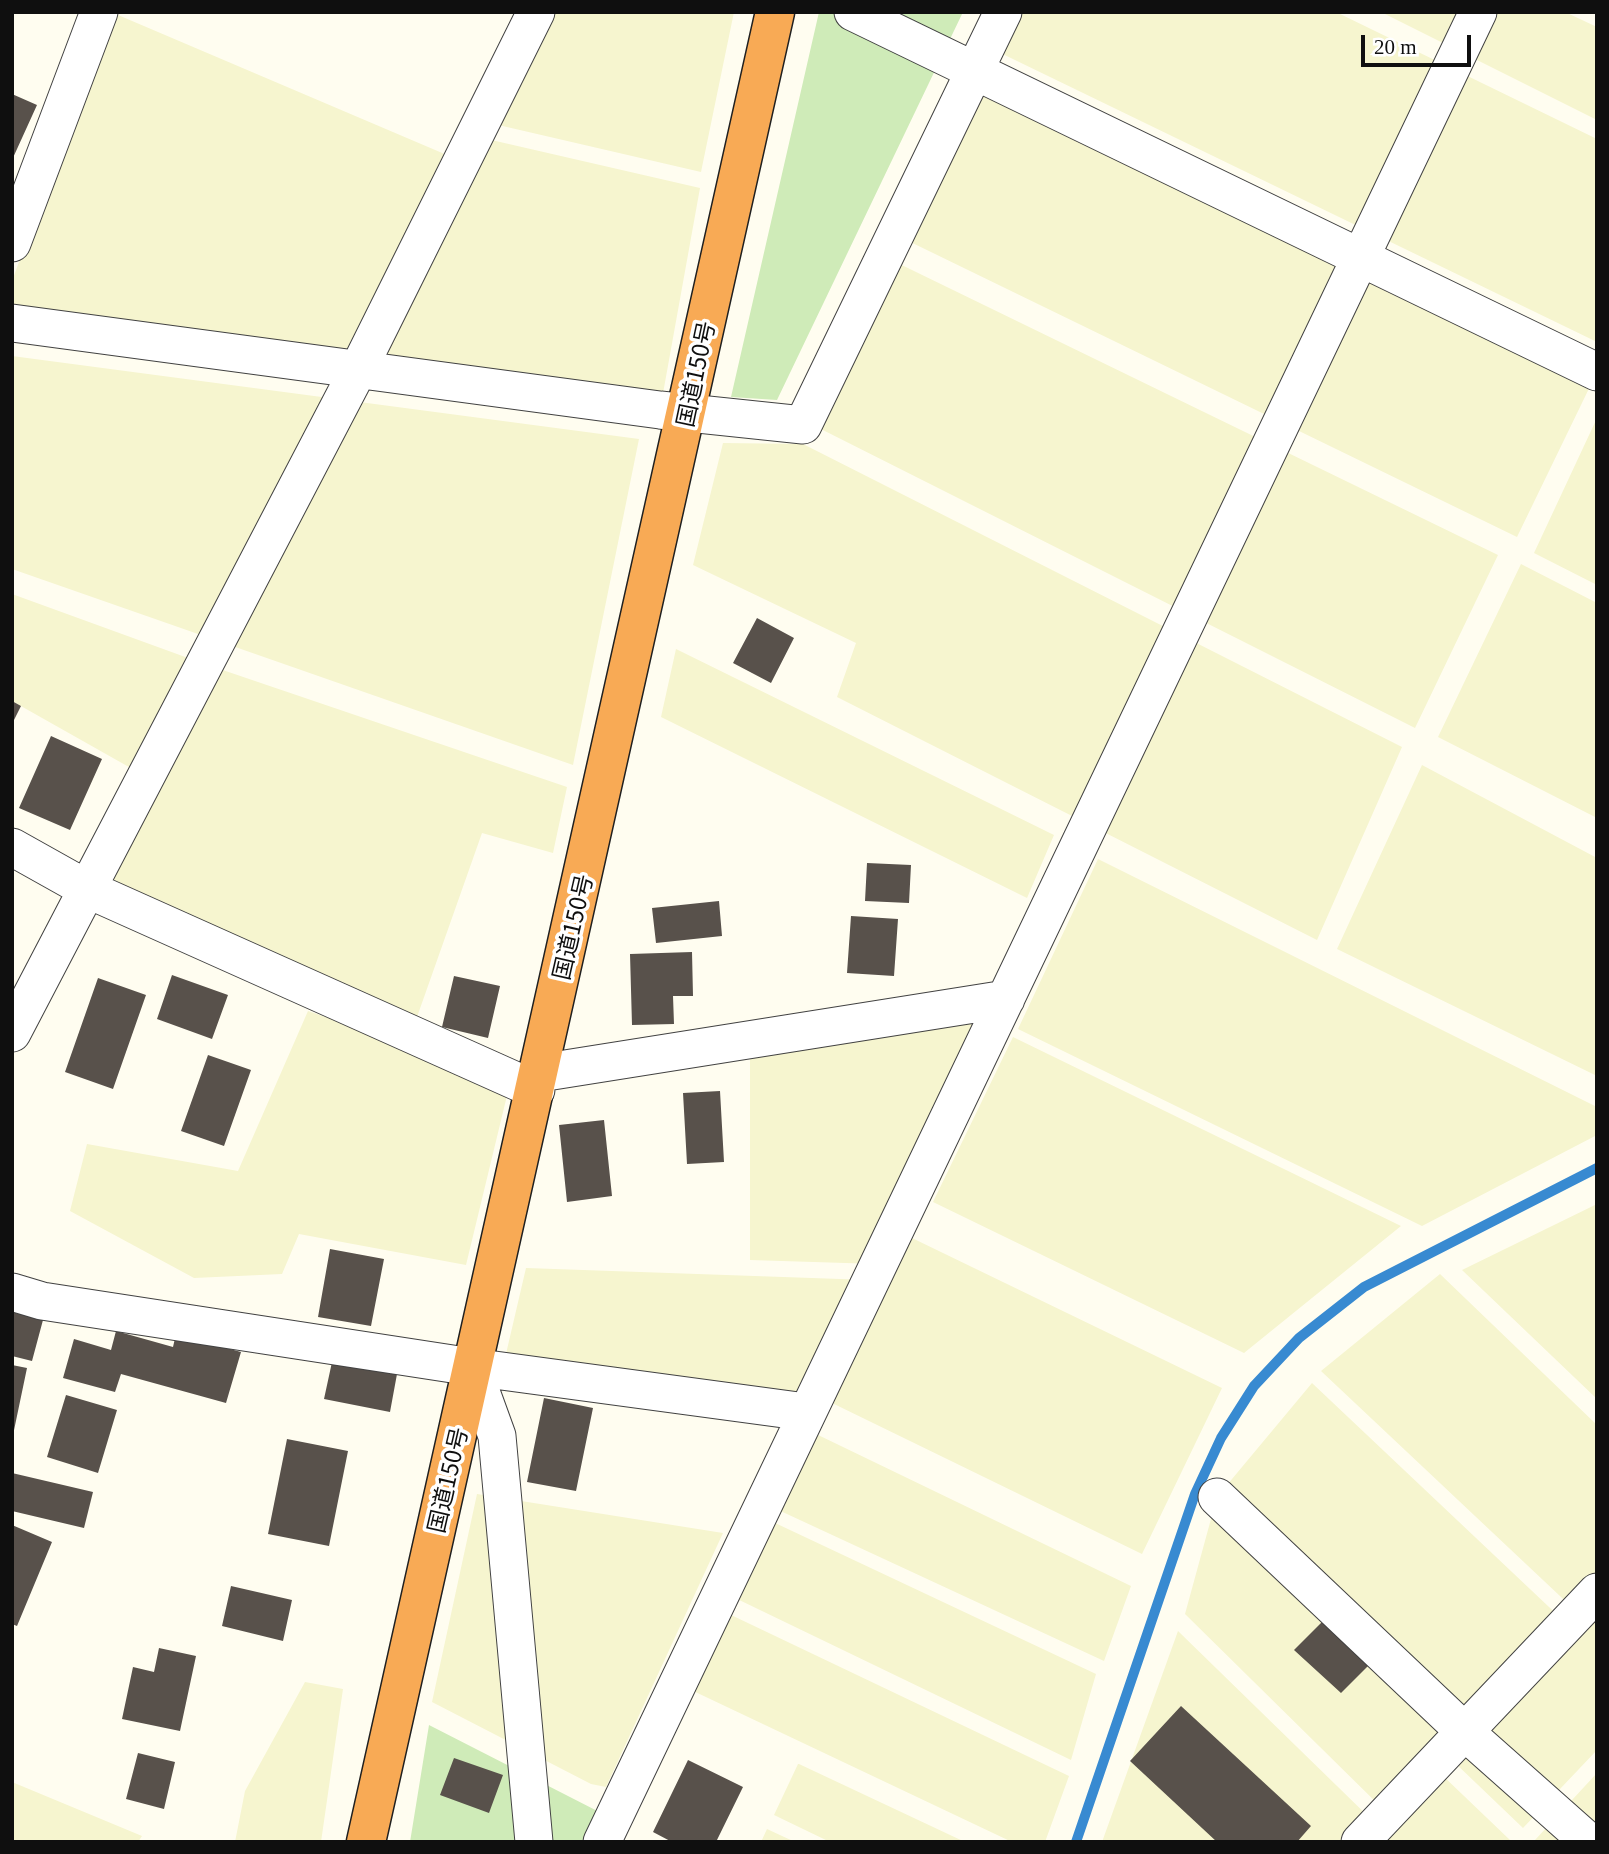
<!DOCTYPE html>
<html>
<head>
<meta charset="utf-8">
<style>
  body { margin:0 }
  #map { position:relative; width:1609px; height:1854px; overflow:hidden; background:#fffdf0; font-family:Georgia,serif }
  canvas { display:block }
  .frame { position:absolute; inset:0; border:14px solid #0f0f0f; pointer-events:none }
  .scale { position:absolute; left:1361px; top:35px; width:110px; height:32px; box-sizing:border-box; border:4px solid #0f0f0f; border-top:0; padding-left:9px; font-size:21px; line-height:24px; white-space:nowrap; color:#0f0f0f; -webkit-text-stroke:5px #fff; paint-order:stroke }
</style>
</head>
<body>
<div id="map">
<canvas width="1609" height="1854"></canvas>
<div class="frame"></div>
<div class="scale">20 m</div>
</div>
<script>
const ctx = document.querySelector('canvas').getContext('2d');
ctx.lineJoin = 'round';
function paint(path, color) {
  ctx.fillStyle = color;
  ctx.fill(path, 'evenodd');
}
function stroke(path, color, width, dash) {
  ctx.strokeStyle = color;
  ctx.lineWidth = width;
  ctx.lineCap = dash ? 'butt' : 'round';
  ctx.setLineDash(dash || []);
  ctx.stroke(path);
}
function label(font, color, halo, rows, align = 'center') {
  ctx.font = font + ' Georgia,"Noto Sans JP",serif';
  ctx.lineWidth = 7;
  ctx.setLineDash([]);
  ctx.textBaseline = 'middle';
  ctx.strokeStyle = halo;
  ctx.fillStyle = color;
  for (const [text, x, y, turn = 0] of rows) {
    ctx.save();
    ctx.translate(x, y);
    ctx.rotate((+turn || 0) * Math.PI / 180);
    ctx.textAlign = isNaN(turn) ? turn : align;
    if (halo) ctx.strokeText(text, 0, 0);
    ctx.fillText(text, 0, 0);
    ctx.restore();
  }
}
paint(new Path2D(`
  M 111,12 L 461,161 L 474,136 L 700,188 L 660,410 L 353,354 L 12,309 L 12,281 Z
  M 536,12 L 734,12 L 701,172 L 481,121 Z
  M 1000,12 L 1336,12 L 1597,139 L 1597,342 L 984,45 Z
  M 1381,12 L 1565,12 L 1597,27 L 1597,120 Z
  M 976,70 L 1597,372 L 1517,537 L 896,235 Z
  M 877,253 L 1498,555 L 1415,728 L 797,417 Z
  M 12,356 L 639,439 L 573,765 L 12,569 Z
  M 1597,418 L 1597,585 L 1534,553 Z
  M 723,443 L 803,444 L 1402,747 L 1317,940 L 837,697 L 856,643 L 693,565 Z
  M 1521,564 L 1597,603 L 1597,818 L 1438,737 Z
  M 12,594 L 188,658 L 136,771 L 12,701 Z
  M 676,649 L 1054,835 L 1027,898 L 661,717 Z
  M 205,664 L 567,787 L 553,853 L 482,833 L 411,1034 L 87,889 Z
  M 1422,765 L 1597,858 L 1597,1076 L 1337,949 Z
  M 1098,859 L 1597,1107 L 1597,1135 L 1422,1226 L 1018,1029 Z
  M 993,1001 L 877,1264 L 750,1260 L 750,1039 Z
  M 308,1011 L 511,1079 L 466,1265 L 299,1234 L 282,1274 L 194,1278 L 70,1211 L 87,1144 L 238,1171 Z
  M 1013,1037 L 1401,1226 L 1244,1353 L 933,1202 Z
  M 1597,1204 L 1597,1399 L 1462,1270 Z
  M 912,1238 L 1222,1388 L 1142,1554 L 832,1403 Z
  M 526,1268 L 869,1280 L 806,1412 L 502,1371 Z
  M 1440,1274 L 1597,1425 L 1597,1592 L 1578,1613 L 1321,1371 Z
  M 1312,1383 L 1567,1624 L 1456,1741 L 1440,1773 L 1510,1840 L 1102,1842 L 1178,1631 L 1376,1824 L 1387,1813 L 1185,1614 L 1217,1497 Z
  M 814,1433 L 1131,1586 L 1104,1661 L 774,1508 Z
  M 477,1494 L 723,1533 L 606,1787 L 591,1784 L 432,1702 Z
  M 773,1522 L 1096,1674 L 1071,1760 L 733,1597 Z
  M 1597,1611 L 1597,1750 L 1523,1828 L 1453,1761 Z
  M 729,1614 L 1069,1776 L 1045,1842 L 1012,1842 L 689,1689 Z
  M 305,1682 L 343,1689 L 321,1842 L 235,1842 L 245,1791 Z
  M 798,1764 L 799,1764 L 965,1842 L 830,1842 L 774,1815 Z
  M 1597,1773 L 1597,1842 L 1537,1842 L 1535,1840 Z
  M 12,1782 L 142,1836 L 138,1842 L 12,1842 Z
  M 767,1829 L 795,1842 L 761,1842 Z`), '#f6f5cf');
paint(new Path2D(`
  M 819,12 L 963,12 L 777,400 L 731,397 Z
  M 429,1725 L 613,1819 L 601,1842 L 410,1842 Z`), '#cfebb8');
stroke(new Path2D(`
  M 1076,1842 L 1195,1494 L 1221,1438 L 1254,1386 L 1299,1338 L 1364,1287 L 1597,1168`), '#388ad1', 10);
paint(new Path2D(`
  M 12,94 L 37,105 L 12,160 Z
  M 757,618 L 794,638 L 771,683 L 733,663 Z
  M 12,701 L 21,706 L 12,724 Z
  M 51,736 L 102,759 L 70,830 L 19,808 Z
  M 867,863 L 911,865 L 909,903 L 865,901 Z
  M 719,901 L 722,936 L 656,943 L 652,908 Z
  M 851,916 L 898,919 L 894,976 L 847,973 Z
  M 692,952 L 693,996 L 673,996 L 674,1024 L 632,1025 L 630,954 Z
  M 172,975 L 228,995 L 212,1039 L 157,1019 Z
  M 454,976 L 500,986 L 488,1038 L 442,1027 Z
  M 98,978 L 146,995 L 113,1089 L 65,1072 Z
  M 208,1055 L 251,1070 L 224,1146 L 181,1131 Z
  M 720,1091 L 724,1162 L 687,1164 L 683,1093 Z
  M 604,1120 L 612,1196 L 567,1202 L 559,1125 Z
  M 330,1249 L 384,1259 L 371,1326 L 318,1317 Z
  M 12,1312 L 43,1320 L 32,1361 L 12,1356 Z
  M 116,1331 L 173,1347 L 176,1334 L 241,1352 L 226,1403 L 121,1374 L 115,1392 L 63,1378 L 74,1339 L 111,1350 Z
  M 332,1362 L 397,1374 L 390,1412 L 324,1399 Z
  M 12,1365 L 27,1368 L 13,1435 L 12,1435 Z
  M 66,1395 L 117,1410 L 98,1473 L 47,1457 Z
  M 544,1398 L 593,1408 L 576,1491 L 527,1482 Z
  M 287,1439 L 348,1451 L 329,1546 L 268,1534 Z
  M 12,1473 L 93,1492 L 84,1528 L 12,1511 Z
  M 12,1525 L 52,1542 L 17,1626 L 12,1624 Z
  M 231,1586 L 292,1600 L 283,1641 L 222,1626 Z
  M 1324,1620 L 1373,1661 L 1341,1693 L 1294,1650 Z
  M 159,1648 L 196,1656 L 180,1731 L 122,1719 L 133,1667 L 154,1672 Z
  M 1181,1706 L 1311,1826 L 1297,1842 L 1217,1842 L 1130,1761 Z
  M 138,1753 L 175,1762 L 164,1809 L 126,1799 Z
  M 454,1758 L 503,1775 L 489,1813 L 440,1795 Z
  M 688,1760 L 743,1787 L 716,1842 L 672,1842 L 653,1832 Z`), '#58514b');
const street = new Path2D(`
  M 853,12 L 1597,372
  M 12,243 L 99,12
  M 12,323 L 660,410 L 803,425 L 1003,12
  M 12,847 L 87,889 L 536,1090
  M 12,1033 L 356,374 L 536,12
  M 540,1073 L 1006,999
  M 12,1292 L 42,1301 L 472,1367 L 806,1412
  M 472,1367 L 497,1436 L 534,1842
  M 1217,1497 L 1465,1732 L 1589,1842
  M 602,1842 L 1478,12
  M 1360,1842 L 1597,1592`);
const highway = new Path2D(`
  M 366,1842 L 775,12`);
stroke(street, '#424242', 39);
stroke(highway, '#202020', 41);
stroke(street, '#fff', 37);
stroke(highway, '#f8aa55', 38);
label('23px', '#0f0f0f', '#fff', [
  ["国道150号",695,374,-78],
  ["国道150号",572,927,-77],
  ["国道150号",447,1480,-77]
]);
</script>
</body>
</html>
